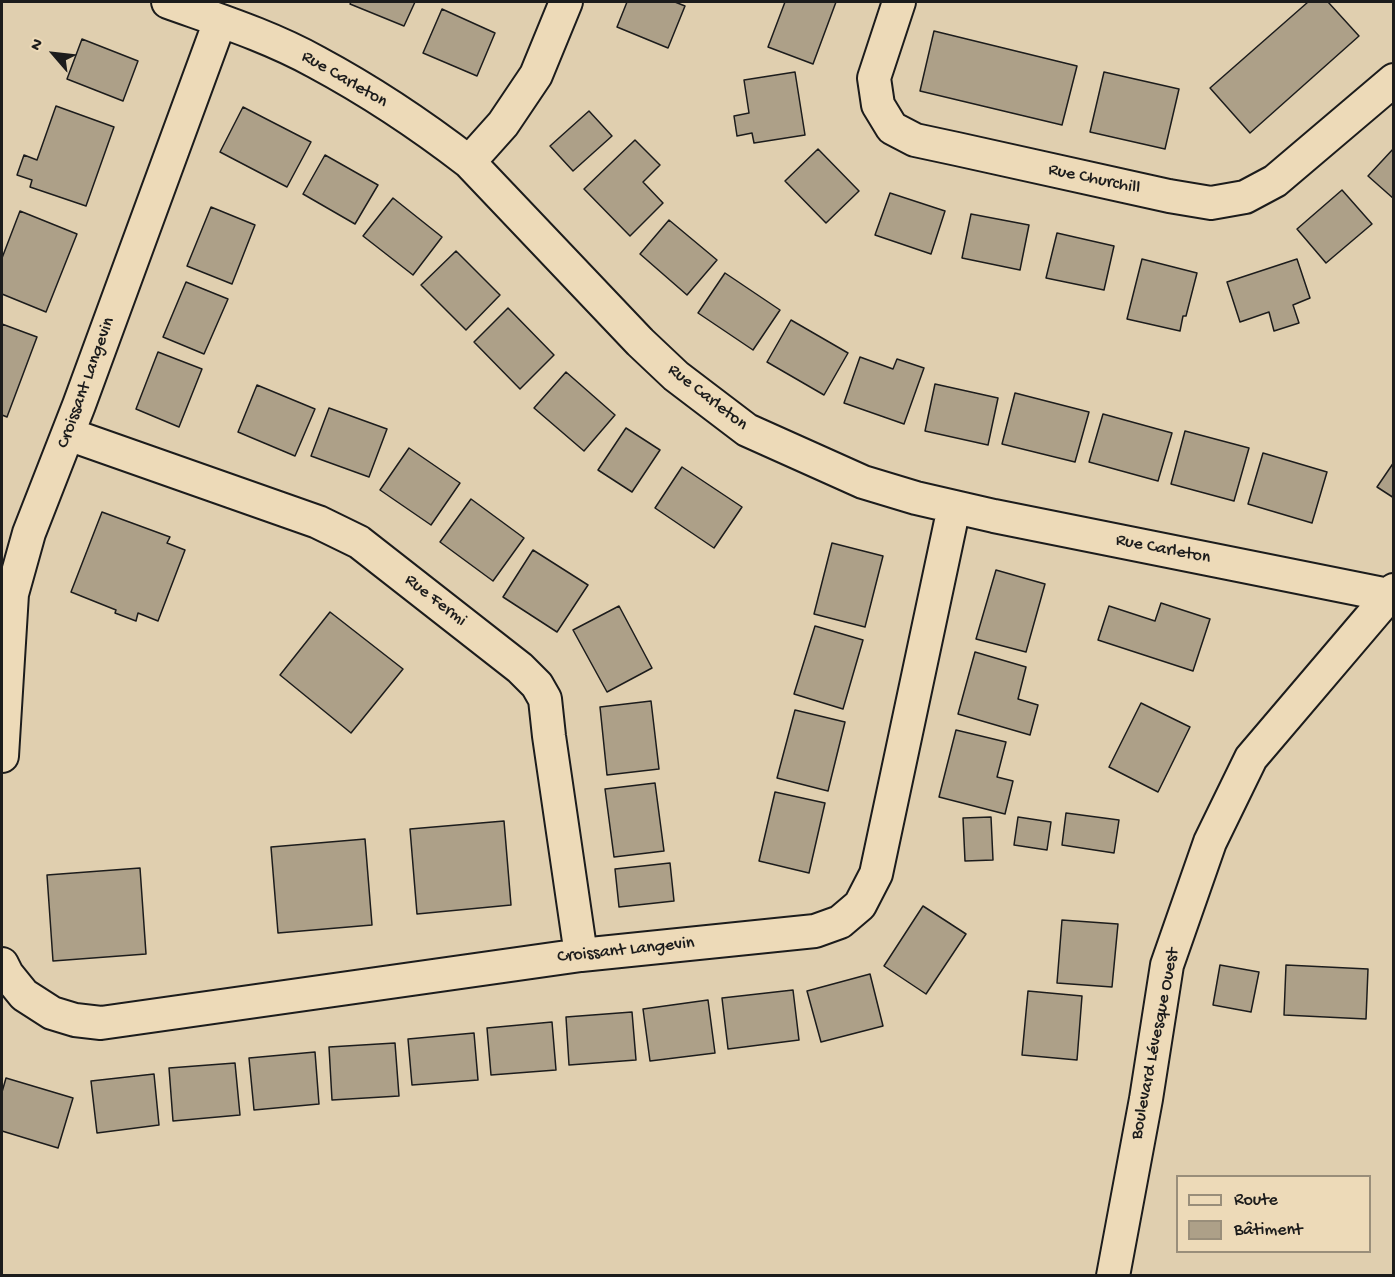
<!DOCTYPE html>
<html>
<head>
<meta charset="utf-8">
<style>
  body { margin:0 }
  #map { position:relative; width:1395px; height:1277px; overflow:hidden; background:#e0cfaf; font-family:"Gochi Hand",sans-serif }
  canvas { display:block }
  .frame { position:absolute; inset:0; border:3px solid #1c1c1c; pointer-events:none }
  .legend { position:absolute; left:1176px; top:1175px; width:195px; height:78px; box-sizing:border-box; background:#eddab8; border:2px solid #998e7a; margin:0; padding:8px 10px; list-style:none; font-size:18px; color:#1c1c1c }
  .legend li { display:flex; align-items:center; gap:12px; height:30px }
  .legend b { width:30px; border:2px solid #998e7a }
  .north { position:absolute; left:24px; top:24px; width:60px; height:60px; -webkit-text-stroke:4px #eddab8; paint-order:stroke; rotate:298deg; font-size:16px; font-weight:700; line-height:24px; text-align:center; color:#1c1c1c }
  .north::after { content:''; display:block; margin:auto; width:21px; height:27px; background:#1c1c1c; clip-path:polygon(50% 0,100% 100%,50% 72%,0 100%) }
</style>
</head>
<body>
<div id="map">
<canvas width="1395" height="1277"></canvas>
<div class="frame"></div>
<ul class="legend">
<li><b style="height:8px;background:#eddab8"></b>Route</li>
<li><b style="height:16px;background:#ada088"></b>Bâtiment</li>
</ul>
<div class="north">N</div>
</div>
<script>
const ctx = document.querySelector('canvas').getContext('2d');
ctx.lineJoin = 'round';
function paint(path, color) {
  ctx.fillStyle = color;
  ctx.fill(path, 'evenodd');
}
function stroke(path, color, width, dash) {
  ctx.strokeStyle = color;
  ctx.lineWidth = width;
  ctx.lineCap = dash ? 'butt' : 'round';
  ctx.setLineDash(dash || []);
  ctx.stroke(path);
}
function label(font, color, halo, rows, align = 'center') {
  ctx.font = font + ' "Gochi Hand",sans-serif';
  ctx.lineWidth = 5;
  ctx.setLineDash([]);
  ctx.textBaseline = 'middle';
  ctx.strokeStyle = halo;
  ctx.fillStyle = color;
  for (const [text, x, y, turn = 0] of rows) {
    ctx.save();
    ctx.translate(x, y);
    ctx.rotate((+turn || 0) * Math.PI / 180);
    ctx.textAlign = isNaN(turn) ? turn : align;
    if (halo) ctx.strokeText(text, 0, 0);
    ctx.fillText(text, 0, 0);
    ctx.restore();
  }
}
const building = new Path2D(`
  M 351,2 L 415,2 L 404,26 L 350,4 Z
  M 627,2 L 675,2 L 685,6 L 668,48 L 617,27 Z
  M 785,2 L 836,2 L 813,64 L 768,47 Z
  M 1308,2 L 1328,2 L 1359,36 L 1250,133 L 1210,88 Z
  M 442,9 L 495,33 L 477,76 L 423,53 Z
  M 934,31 L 1077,66 L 1062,125 L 920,91 Z
  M 82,39 L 138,61 L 123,101 L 67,79 Z
  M 795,72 L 805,135 L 754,143 L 752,133 L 737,136 L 734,116 L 749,113 L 744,80 Z
  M 1104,72 L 1179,89 L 1165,149 L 1090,132 Z
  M 56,106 L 114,127 L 86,206 L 30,187 L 32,180 L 17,175 L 24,155 L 37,160 Z
  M 243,107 L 311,142 L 287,187 L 220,152 Z
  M 589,111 L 612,136 L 573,171 L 550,146 Z
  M 635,140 L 660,165 L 643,182 L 663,203 L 630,236 L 584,189 Z
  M 1394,148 L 1394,199 L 1368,176 Z
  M 818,149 L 859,191 L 826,223 L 785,181 Z
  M 325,155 L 378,185 L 355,224 L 303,194 Z
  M 1342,190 L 1372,224 L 1326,263 L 1297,229 Z
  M 890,193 L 945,211 L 931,254 L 875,235 Z
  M 393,198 L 442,237 L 413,275 L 363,236 Z
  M 211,207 L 255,225 L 232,284 L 187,266 Z
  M 20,211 L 77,234 L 46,312 L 2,294 L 2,258 Z
  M 971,214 L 1029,225 L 1020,270 L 962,258 Z
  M 669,220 L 717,260 L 687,295 L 640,254 Z
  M 1057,233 L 1114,246 L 1104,290 L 1046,278 Z
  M 456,251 L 500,295 L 466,330 L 421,285 Z
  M 1142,259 L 1197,273 L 1186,316 L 1183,316 L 1180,331 L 1127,319 Z
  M 1297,259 L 1310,298 L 1293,305 L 1299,323 L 1274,331 L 1269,312 L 1240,322 L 1227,282 Z
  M 725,273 L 780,310 L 753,350 L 698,313 Z
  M 186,282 L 228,299 L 204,354 L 163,337 Z
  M 508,308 L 554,355 L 520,389 L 474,342 Z
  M 791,320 L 848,353 L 824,395 L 767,362 Z
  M 2,324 L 37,337 L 7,417 L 2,415 Z
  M 158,352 L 202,369 L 179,427 L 136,409 Z
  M 860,357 L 893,369 L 897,359 L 924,368 L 904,424 L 844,403 Z
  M 566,372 L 615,415 L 584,451 L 534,408 Z
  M 935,384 L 998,398 L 988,445 L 925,431 Z
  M 257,385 L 315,409 L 295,456 L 238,432 Z
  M 1015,393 L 1089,412 L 1075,462 L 1002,444 Z
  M 329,408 L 387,429 L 369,477 L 311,456 Z
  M 1103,414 L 1172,433 L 1158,481 L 1089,462 Z
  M 626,428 L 660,450 L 632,492 L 598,470 Z
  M 1185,431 L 1249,448 L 1234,501 L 1171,484 Z
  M 409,448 L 460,483 L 431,525 L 380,490 Z
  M 1263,453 L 1327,472 L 1312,523 L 1248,504 Z
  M 1394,462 L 1394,498 L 1377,487 Z
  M 682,467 L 742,507 L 714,548 L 655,508 Z
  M 471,499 L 524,538 L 493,581 L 440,542 Z
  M 102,512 L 170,537 L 167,543 L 185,550 L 158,621 L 138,613 L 136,621 L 115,613 L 116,610 L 71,592 Z
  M 832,543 L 883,556 L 865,627 L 814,614 Z
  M 533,550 L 588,585 L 557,632 L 503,597 Z
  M 996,570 L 1045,584 L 1026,652 L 976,639 Z
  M 1161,603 L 1210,619 L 1193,671 L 1098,640 L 1109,606 L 1155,621 Z
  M 619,606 L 652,668 L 607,692 L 573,630 Z
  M 330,612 L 403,669 L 351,733 L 280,675 Z
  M 815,626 L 863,640 L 843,709 L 794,694 Z
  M 975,652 L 1026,667 L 1018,699 L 1038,705 L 1030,735 L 958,714 Z
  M 651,701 L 659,769 L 607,775 L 600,707 Z
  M 1141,703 L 1190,727 L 1158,792 L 1109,767 Z
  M 795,710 L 845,722 L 828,791 L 777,778 Z
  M 956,730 L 1006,742 L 997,777 L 1013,781 L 1005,814 L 939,797 Z
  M 655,783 L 664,851 L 614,857 L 605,789 Z
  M 775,792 L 825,803 L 809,873 L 759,861 Z
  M 1066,813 L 1119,820 L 1114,853 L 1062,845 Z
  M 991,817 L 993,860 L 965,861 L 963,818 Z
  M 1018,817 L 1051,822 L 1047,850 L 1014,845 Z
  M 504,821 L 511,905 L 417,914 L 410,829 Z
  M 365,839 L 372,925 L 278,933 L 271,847 Z
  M 670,863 L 674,901 L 619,907 L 615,869 Z
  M 140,868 L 146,954 L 53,961 L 47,875 Z
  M 923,906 L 966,934 L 926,994 L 884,966 Z
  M 1062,920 L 1118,924 L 1112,987 L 1057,983 Z
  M 1220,965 L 1259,972 L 1251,1012 L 1213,1005 Z
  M 1286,965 L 1368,969 L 1366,1019 L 1284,1015 Z
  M 870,974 L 883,1026 L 821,1042 L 807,991 Z
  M 793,990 L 799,1040 L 728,1049 L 722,998 Z
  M 1028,991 L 1082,996 L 1077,1060 L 1022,1055 Z
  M 708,1000 L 715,1053 L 650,1061 L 643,1009 Z
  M 632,1012 L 636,1060 L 569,1065 L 566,1017 Z
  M 552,1022 L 556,1070 L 491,1075 L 487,1028 Z
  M 474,1033 L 478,1080 L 412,1085 L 408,1039 Z
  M 395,1043 L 399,1096 L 332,1100 L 329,1047 Z
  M 315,1052 L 319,1104 L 254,1110 L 249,1058 Z
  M 235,1063 L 240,1115 L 173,1121 L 169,1068 Z
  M 154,1074 L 159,1125 L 97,1133 L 91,1081 Z
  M 6,1078 L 73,1098 L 58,1148 L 2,1131 L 2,1092 Z`);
paint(building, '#ada088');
stroke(building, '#1c1c1c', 1.5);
const street = new Path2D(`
  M 168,2 C 218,20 269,36 316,62 C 370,91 421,125 469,162 L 640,342 L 676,376 L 747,430 L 863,482 L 916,498 L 994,516 L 1388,595
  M 899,2 L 874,78 L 878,105 L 892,128 L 915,140 L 957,149 L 1169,196 L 1211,203 L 1245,197 L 1275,181 L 1394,80
  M 469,162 L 503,124 L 536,75 L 566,2
  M 68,434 L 318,522 L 359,542 L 520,668 L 537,685 L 545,699 L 549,736 L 581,955
  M 2,756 L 12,594 L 29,533 L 79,405 L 220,21
  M 2,964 L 7,974 L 24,995 L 52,1013 L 75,1020 L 101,1023 L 581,955 L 815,931 L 840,922 L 860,905 L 876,874 L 954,507
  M 1113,1276 L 1146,1099 L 1167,965 L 1210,842 L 1251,758 L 1394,590`);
stroke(street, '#1c1c1c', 36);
stroke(street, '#eddab8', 32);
label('18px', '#1c1c1c', '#eddab8', [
  ["Rue Carleton",344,80,30],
  ["Rue Churchill",1094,180,12],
  ["Croissant Langevin",87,383,-70],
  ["Rue Carleton",707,398,38],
  ["Rue Carleton",1163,550,11],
  ["Rue Fermi",435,601,38],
  ["Croissant Langevin",626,951,-6],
  ["Boulevard Lévesque Ouest",1156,1044,-79]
]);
</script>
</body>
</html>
